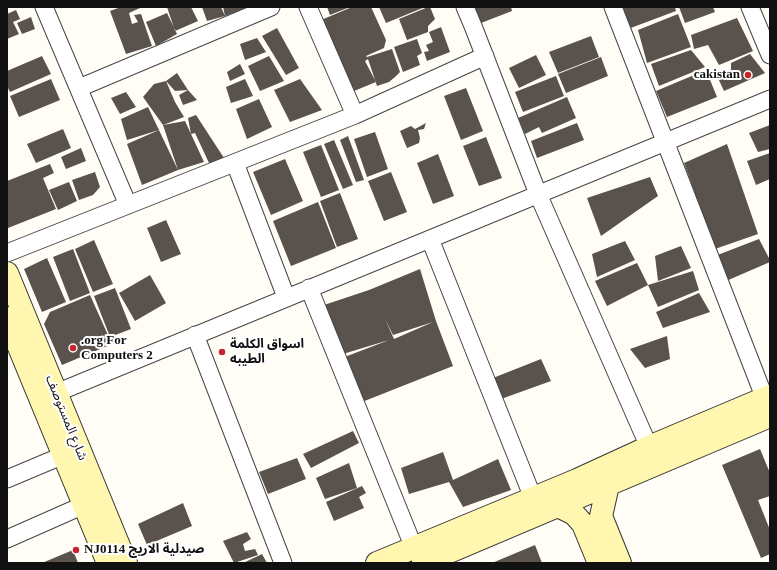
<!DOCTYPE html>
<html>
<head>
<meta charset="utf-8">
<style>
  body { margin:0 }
  #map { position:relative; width:777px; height:570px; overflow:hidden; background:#fffdf5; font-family:"Times New Roman",serif }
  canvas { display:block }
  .frame { position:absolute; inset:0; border:8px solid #111; pointer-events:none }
</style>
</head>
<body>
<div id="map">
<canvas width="777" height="570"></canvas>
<div class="frame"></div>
</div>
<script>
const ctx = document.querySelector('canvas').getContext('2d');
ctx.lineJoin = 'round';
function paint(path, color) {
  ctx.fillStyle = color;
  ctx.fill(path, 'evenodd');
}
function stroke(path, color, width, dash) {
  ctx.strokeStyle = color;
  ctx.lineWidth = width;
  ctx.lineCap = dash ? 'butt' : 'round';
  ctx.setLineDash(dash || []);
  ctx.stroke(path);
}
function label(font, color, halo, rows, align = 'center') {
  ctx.font = font + ' "Times New Roman","Noto Sans Arabic",serif';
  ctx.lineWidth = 4;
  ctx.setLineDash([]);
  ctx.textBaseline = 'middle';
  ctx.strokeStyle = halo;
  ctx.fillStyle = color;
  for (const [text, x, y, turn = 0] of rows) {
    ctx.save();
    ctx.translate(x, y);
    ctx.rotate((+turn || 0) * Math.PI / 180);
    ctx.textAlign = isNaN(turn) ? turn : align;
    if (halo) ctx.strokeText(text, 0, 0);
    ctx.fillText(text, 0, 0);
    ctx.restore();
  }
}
paint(new Path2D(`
  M 121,7 L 139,7 L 140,8 L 129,13 L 132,24 L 138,22 L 134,15 L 141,14 L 152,46 L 126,54 L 110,11 Z
  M 167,7 L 191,7 L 198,21 L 175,31 Z
  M 202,7 L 221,7 L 225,16 L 223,7 L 249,7 L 225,16 L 207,21 Z
  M 327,7 L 350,7 L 330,15 Z
  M 352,7 L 371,7 L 386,40 L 384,48 L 366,56 L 367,57 L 392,49 L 400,72 L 395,77 L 389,82 L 377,86 L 368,59 L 365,61 L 376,82 L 354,91 L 321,20 Z
  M 379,7 L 425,7 L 386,23 Z
  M 428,7 L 430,7 L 435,19 L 428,26 L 428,32 L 407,40 L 399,19 Z
  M 475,7 L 511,7 L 512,11 L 481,23 Z
  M 623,7 L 675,7 L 676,11 L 628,29 Z
  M 679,7 L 713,7 L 715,12 L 685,23 Z
  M 16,10 L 20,19 L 13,22 L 19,34 L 7,39 L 7,14 Z
  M 167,13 L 177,34 L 156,46 L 146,22 Z
  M 678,14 L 691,47 L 647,63 L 638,30 Z
  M 31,17 L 35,29 L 22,34 L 17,23 Z
  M 737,18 L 753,51 L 719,65 L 708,45 L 694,49 L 691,35 Z
  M 441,27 L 450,52 L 427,61 L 424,52 L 429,51 L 426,45 L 433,42 L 429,32 Z
  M 277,28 L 299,68 L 286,75 L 262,36 Z
  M 591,36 L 599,57 L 558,73 L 549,52 Z
  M 257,38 L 266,52 L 245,60 L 240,44 Z
  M 417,39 L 422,53 L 417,56 L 420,65 L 403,72 L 394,47 Z
  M 691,50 L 705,67 L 659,86 L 651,64 Z
  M 750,54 L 765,73 L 724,91 L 717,76 L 731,70 L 731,63 Z
  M 536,55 L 546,75 L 519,88 L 509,68 Z
  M 42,56 L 51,74 L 10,92 L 7,86 L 7,71 Z
  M 269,56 L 284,81 L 260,91 L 248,66 Z
  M 601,57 L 608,76 L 566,93 L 558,74 Z
  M 240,64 L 245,74 L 230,81 L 227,72 Z
  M 706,70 L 717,97 L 667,117 L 656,91 Z
  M 177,73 L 188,90 L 197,100 L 183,105 L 179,95 L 188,90 L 175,91 L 166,81 L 175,102 L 184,117 L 163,125 L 185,121 L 191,134 L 188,118 L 196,115 L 224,158 L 209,163 L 195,133 L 191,134 L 204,162 L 178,170 L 163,125 L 143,97 L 154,84 L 166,81 Z
  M 556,76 L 564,96 L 523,112 L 515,92 Z
  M 51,79 L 60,100 L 19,117 L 10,96 Z
  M 245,79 L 253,96 L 231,103 L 226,87 Z
  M 300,79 L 322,110 L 290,122 L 274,90 Z
  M 466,88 L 483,131 L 461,140 L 444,96 Z
  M 126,92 L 136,107 L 120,114 L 111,98 Z
  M 567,97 L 576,118 L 542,133 L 539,127 L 525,134 L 518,118 Z
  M 259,99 L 272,127 L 247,139 L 236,109 Z
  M 148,107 L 178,170 L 142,185 L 127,144 L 159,130 L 127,140 L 121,119 Z
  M 426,123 L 424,129 L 418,130 L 420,138 L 419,143 L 407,148 L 400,131 L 411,126 L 415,129 Z
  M 577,123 L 584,140 L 537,158 L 531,141 Z
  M 770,125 L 770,149 L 758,152 L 749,133 Z
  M 63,129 L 71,148 L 36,163 L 27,144 Z
  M 375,132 L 388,169 L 367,177 L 354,139 Z
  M 348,136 L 364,180 L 356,182 L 340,140 Z
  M 486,137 L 502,178 L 479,186 L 463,146 Z
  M 334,140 L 353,185 L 343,189 L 324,144 Z
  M 727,144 L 758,234 L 715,249 L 684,163 Z
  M 321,145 L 339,190 L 321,197 L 303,152 Z
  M 81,148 L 86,161 L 66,169 L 61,157 Z
  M 770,153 L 770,179 L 756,185 L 747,161 Z
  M 438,154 L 454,196 L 433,204 L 417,163 Z
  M 285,159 L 303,201 L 271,215 L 253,172 Z
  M 50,164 L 54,173 L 43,178 L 56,209 L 8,228 L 7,225 L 7,181 Z
  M 95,172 L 100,187 L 93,195 L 79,200 L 72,180 Z
  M 391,172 L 407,212 L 384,221 L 368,181 Z
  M 650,177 L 658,196 L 601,236 L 587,198 Z
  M 69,182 L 77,201 L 58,210 L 49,190 Z
  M 340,193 L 358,239 L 337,247 L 320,201 Z
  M 318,202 L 336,248 L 291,266 L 273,221 Z
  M 166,220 L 181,254 L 161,262 L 147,228 Z
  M 759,239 L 770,260 L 770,262 L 726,281 L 715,256 Z
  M 94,240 L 113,284 L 93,292 L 75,249 Z
  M 625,241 L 635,260 L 597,277 L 592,254 Z
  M 681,246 L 691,268 L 658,281 L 655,256 Z
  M 73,249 L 90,293 L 70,301 L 53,257 Z
  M 47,258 L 66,302 L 42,312 L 24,269 Z
  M 637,263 L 648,285 L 607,306 L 595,281 Z
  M 420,269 L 436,321 L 453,366 L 362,402 L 342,358 L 389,340 L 343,354 L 321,306 L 369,290 ZM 385,319 L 393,335 L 433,322 L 394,339 Z
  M 693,271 L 699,290 L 658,307 L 648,285 Z
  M 150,275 L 166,303 L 135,321 L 119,293 Z
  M 115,288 L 131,329 L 110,337 L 94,296 Z
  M 699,293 L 710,312 L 663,328 L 656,312 Z
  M 90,295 L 112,344 L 62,365 L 44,324 L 50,312 Z
  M 667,336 L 670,359 L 645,368 L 630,349 Z
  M 541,359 L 551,381 L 501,399 L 493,378 Z
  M 353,431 L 359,443 L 311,468 L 303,454 Z
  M 760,449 L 770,473 L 770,496 L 758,500 L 770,530 L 770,554 L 761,558 L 722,465 Z
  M 443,452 L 453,480 L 498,459 L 511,490 L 463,507 L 449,482 L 409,494 L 401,468 Z
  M 297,458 L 306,479 L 268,494 L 259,472 Z
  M 349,463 L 357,488 L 325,499 L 316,478 Z
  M 362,486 L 366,493 L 359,497 L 364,508 L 334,521 L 326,502 Z
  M 183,503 L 192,526 L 147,545 L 138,524 Z
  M 247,532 L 251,539 L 243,544 L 245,551 L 255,549 L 258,555 L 234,563 L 223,541 Z
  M 535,545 L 542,563 L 492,563 Z
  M 73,550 L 78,563 L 42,563 Z
  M 262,554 L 267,563 L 243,563 L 258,556 Z`), '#5a524d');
const street = new Path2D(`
  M 44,7 L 128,205
  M 308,7 L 355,115
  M 465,7 L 473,26 L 538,194 L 649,447
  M 613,7 L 765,399
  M 750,7 L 770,55
  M 79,88 L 271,7
  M 235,163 L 286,297
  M 430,239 L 533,498
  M 7,253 L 355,115 L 485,56
  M 309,288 L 414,548
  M 195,335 L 283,563
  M 56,393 L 770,99
  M 7,479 L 64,455
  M 7,539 L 84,505`);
const secondary = new Path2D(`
  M 7,273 L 126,563
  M 7,318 L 108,563
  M 608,485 L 601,516 L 620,563
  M 558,506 L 574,514 L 583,524 L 599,563
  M 377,563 L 577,480 L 649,447 L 770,396
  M 423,563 L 770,416`);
stroke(street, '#444', 19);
stroke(secondary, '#333', 24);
stroke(street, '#fff', 17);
stroke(secondary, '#fff6b0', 22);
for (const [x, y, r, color] of [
  [748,75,4,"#c4262e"],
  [73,348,4,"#c4262e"],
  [222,352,4,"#c4262e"],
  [76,550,4,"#c4262e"]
]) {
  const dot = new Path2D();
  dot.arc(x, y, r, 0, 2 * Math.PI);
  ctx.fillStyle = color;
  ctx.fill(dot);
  stroke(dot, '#fff', 1.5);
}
label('bold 13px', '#111', '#fff', [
  ["cakistan",740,75,"right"],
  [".org For",81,341],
  ["Computers 2",81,356],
  ["اسواق الكلمة",230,345],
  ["الطيبه",230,360],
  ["NJ0114 صيدلية الاريج",84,550]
], 'left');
label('13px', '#111', '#fff', [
  ["شارع المستوصف",66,418,68]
]);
</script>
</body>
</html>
